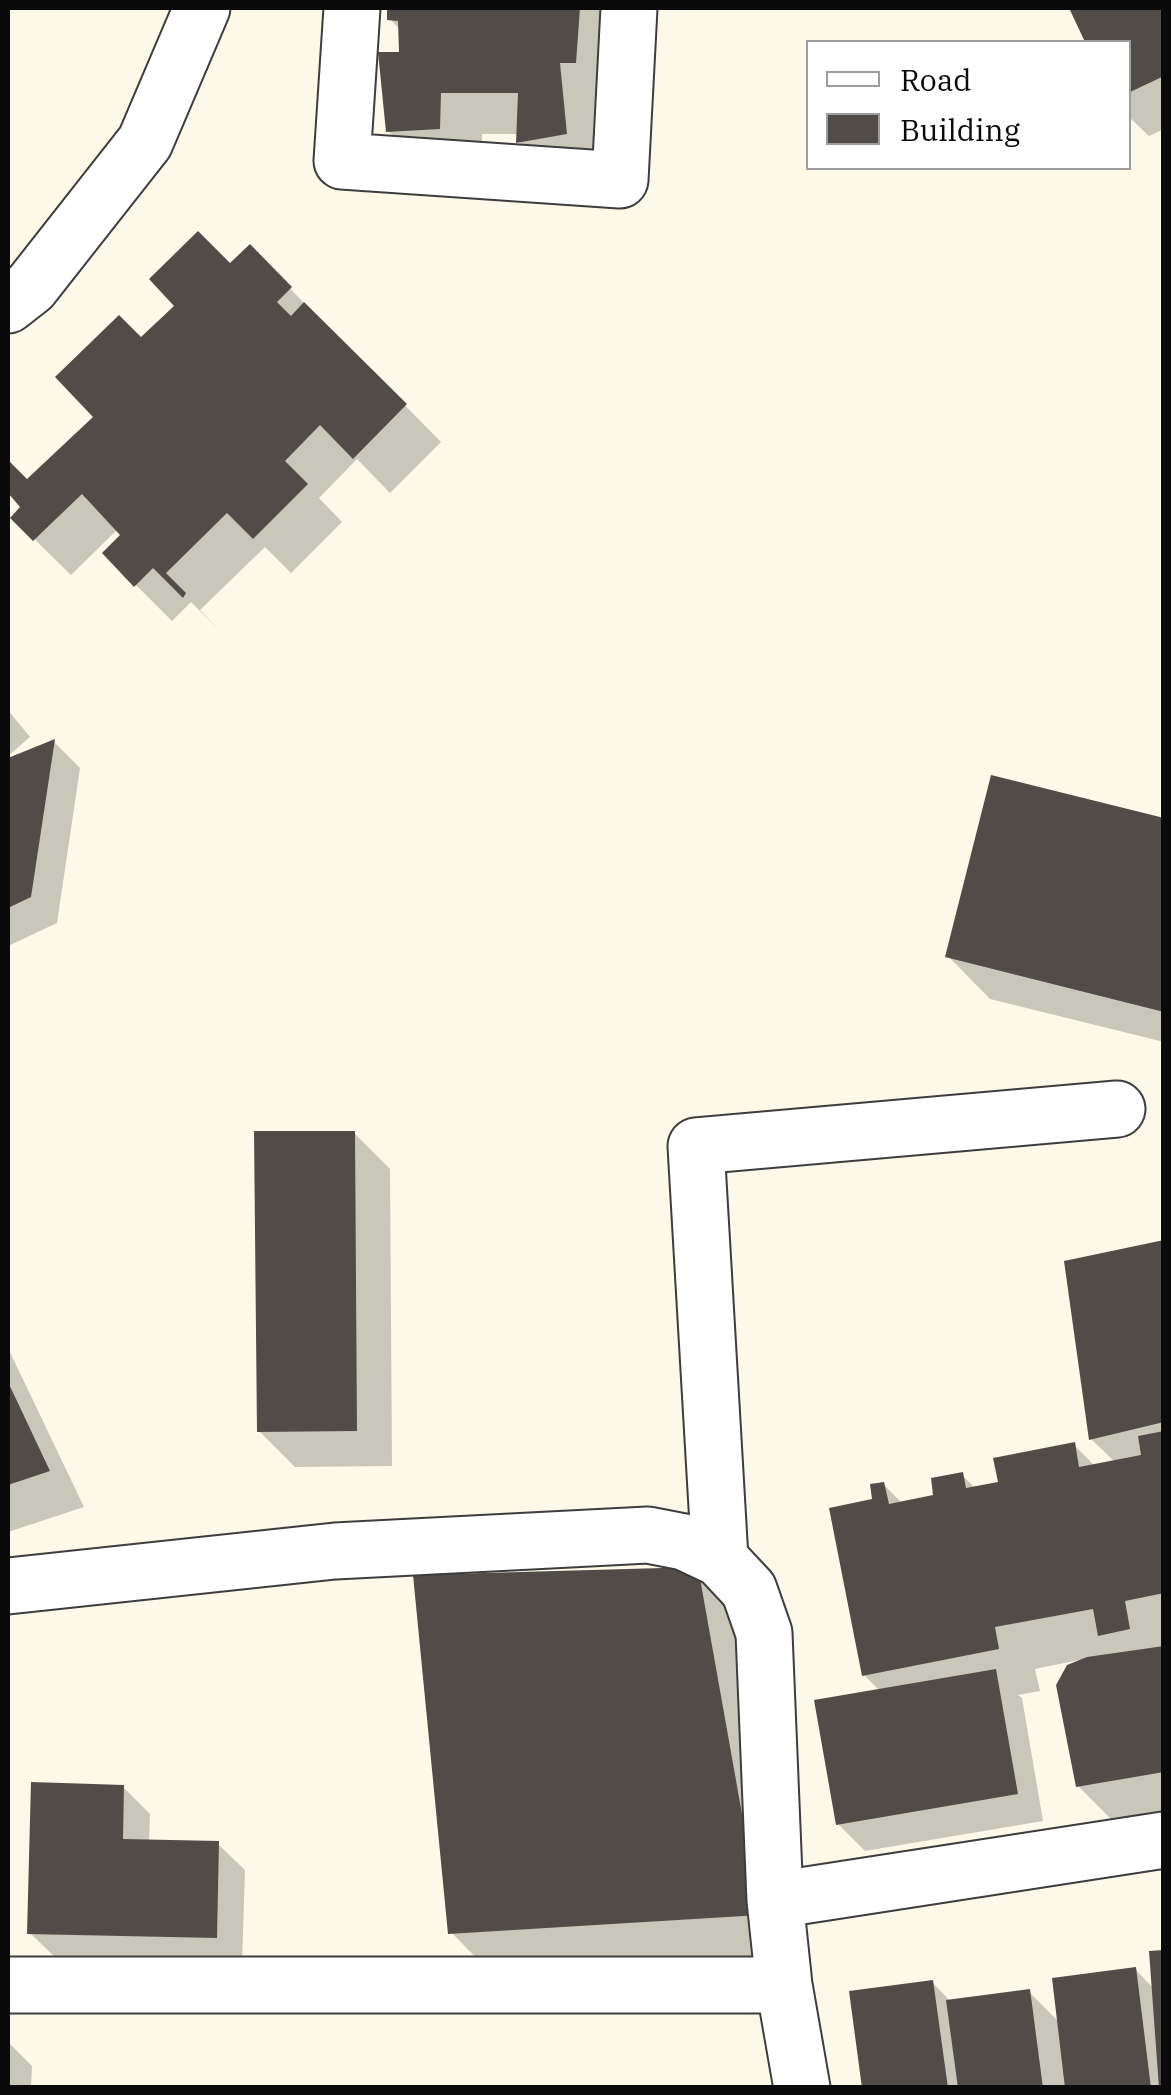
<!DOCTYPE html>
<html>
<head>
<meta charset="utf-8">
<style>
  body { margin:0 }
  #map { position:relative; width:1171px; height:2095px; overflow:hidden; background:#fcf9e9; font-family:"IBM Plex Serif",serif }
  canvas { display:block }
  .frame { position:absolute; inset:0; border:10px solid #0a0a0a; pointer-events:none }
  .legend { position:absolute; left:806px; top:40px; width:325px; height:130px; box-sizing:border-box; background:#fff; border:2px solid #9d9d9d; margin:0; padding:12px 18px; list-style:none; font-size:30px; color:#0a0a0a }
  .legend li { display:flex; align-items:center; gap:20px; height:50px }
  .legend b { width:50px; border:2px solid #9d9d9d }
</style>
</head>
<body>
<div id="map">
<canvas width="1171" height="2095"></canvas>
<div class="frame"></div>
<ul class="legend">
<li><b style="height:12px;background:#fff"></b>Road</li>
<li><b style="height:28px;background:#514c48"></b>Building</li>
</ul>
</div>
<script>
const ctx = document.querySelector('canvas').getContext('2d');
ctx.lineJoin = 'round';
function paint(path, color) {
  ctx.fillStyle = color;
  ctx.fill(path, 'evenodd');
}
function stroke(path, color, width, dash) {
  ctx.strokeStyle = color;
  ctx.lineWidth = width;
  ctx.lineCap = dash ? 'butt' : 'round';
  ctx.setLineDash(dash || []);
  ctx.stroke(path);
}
paint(new Path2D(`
  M 389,8 L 603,8 L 608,175 L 561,184 L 519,142 L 519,134 L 482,134 L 481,170 L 430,173 L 388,131 L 401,55 L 400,30 L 390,19 Z
  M 1072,8 L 1164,8 L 1164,129 L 1149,136 L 1128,116 L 1128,42 L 1087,42 Z
  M 250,248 L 441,442 L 390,493 L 357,459 L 319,498 L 342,522 L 291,573 L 265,547 L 200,610 L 220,631 L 191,602 L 172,621 L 136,585 L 105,553 L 124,535 L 118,529 L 71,575 L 13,518 L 24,507 L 8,489 L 8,463 L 27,483 L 97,417 L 141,340 Z
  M 8,710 L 30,737 L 8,756 Z
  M 54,742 L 80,768 L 57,923 L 8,946 L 8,761 Z
  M 1164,821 L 1164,1042 L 990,999 L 948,956 Z
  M 354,1133 L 390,1169 L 392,1466 L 295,1467 L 259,1431 Z
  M 1164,1243 L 1164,1814 L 1114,1822 L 1078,1786 L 1079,1660 L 1035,1669 L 1040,1691 L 1018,1695 L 1022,1698 L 1043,1821 L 865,1851 L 838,1824 L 880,1691 L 864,1675 L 875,1501 L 883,1484 L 903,1504 L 936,1497 L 962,1475 L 976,1489 L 1001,1484 L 1074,1445 L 1095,1466 L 1115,1462 L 1091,1439 Z
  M 8,1348 L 84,1507 L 8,1532 Z
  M 697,1569 L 740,1611 L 800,1956 L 493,1975 L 451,1932 Z
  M 8,1781 L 10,1944 L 8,1944 Z
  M 123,1787 L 150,1814 L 149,1842 L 218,1844 L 245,1870 L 242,1964 L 57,1959 L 30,1933 Z
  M 1135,1969 L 1154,1989 L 1164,2088 L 864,2088 L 933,1983 L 951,2002 L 1029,1992 L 1060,2023 Z
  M 8,2042 L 32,2066 L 31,2088 L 8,2088 Z`), '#0003');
paint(new Path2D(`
  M 387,8 L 580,8 L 576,63 L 560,63 L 567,134 L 516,143 L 518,93 L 441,93 L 440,129 L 386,132 L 378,52 L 399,52 L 398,21 L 387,20 Z
  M 1069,8 L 1164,8 L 1164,76 L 1128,93 L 1128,42 L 1085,42 Z
  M 198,231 L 230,263 L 250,244 L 292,287 L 277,302 L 291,316 L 304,302 L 407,404 L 353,459 L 320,425 L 285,461 L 308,484 L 253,539 L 227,513 L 166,573 L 186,593 L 183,598 L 153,568 L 134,587 L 102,553 L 120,535 L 82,494 L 33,541 L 10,518 L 20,507 L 8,493 L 8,460 L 27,479 L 93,417 L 55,377 L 119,315 L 141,337 L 174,306 L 149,279 Z
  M 55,739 L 31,897 L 8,908 L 8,758 Z
  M 991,775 L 1164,818 L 1164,1012 L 945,957 Z
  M 254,1131 L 355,1131 L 357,1431 L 257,1432 Z
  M 1164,1240 L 1164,1422 L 1089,1440 L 1064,1261 Z
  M 8,1382 L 50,1471 L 8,1485 Z
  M 1164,1431 L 1164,1593 L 1125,1601 L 1130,1629 L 1098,1636 L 1093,1609 L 995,1627 L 999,1649 L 862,1676 L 829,1508 L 872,1499 L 870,1484 L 884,1482 L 889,1504 L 933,1495 L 931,1478 L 963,1472 L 966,1488 L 998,1482 L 993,1458 L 1075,1442 L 1079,1467 L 1141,1455 L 1138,1436 Z
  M 698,1567 L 760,1915 L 448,1934 L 413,1575 Z
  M 1164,1646 L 1164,1772 L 1076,1787 L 1056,1685 L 1067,1665 L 1087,1657 Z
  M 996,1669 L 1018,1794 L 836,1825 L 814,1700 Z
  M 31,1782 L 124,1785 L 123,1839 L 219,1841 L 217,1938 L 27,1934 Z
  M 1164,1950 L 1164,2088 L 1159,2088 L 1149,1951 Z
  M 1136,1967 L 1151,2088 L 1065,2088 L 1052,1978 Z
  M 933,1980 L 948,2088 L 862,2088 L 849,1991 Z
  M 1030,1989 L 1043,2088 L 958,2088 L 946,2000 Z`), '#514c48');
const minor = new Path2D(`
  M 352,8 L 342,161 L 620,180 L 629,8
  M 8,305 L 31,287 L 145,142 L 202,8
  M 720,1559 L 696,1146 L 1117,1109
  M 8,1586 L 335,1551 L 648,1535 L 684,1542 L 720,1559 L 749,1590 L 764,1633 L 775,1900 L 784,1985 L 802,2088
  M 775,1900 L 1164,1840
  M 8,1985 L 784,1985`);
stroke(minor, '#3d3d3d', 59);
stroke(minor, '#fff', 55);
</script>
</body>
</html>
